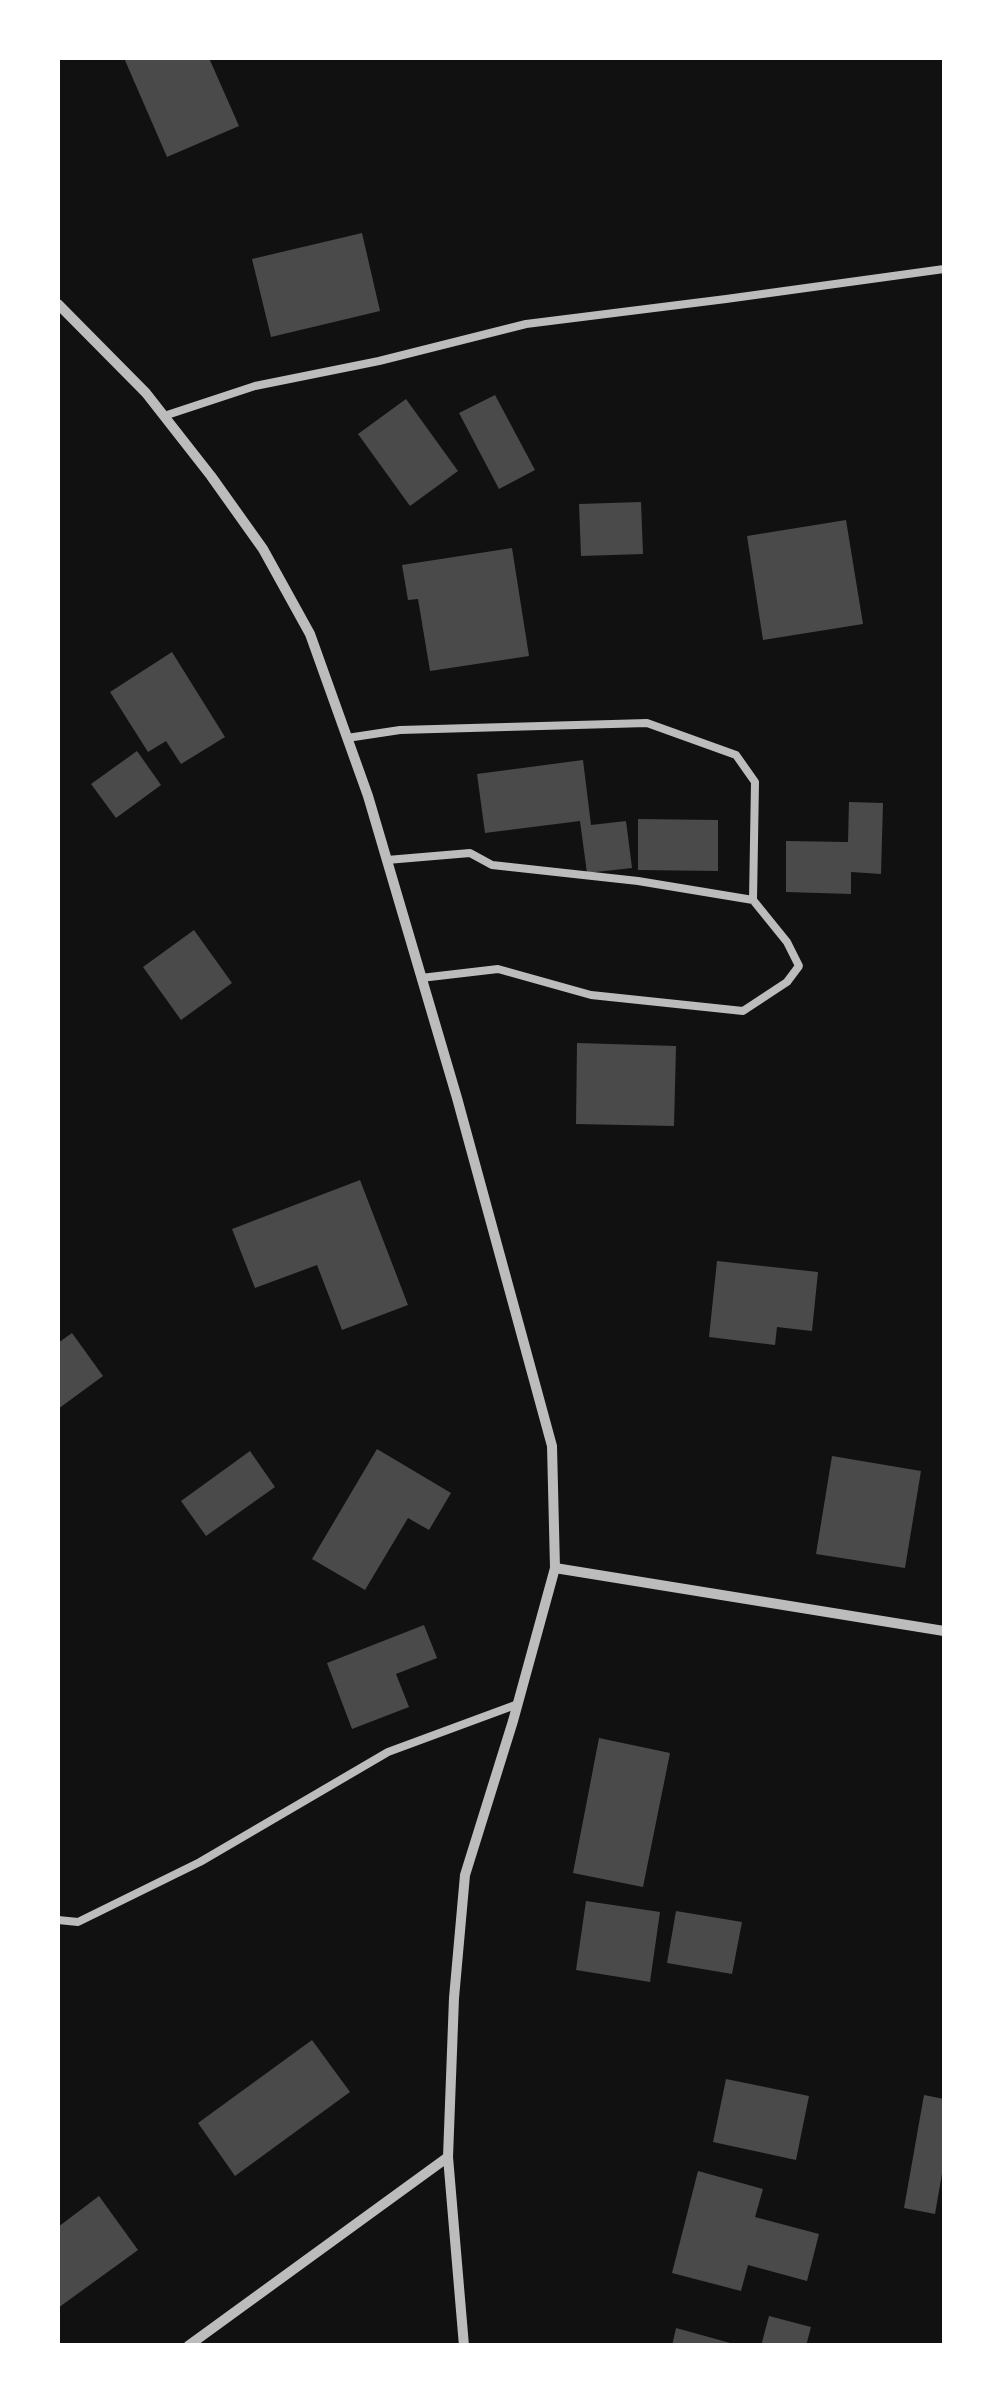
<!DOCTYPE html>
<html>
<head>
<meta charset="utf-8">
<style>
  body { margin:0 }
  #map { position:relative; width:1002px; height:2403px; overflow:hidden; background:#111; font-family:Commissioner,sans-serif }
  canvas { display:block }
  .frame { position:absolute; inset:0; border:60px solid #fff; pointer-events:none }
</style>
</head>
<body>
<div id="map">
<canvas width="1002" height="2403"></canvas>
<div class="frame"></div>
</div>
<script>
const ctx = document.querySelector('canvas').getContext('2d');
ctx.lineJoin = 'round';
function paint(path, color) {
  ctx.fillStyle = color;
  ctx.fill(path, 'evenodd');
}
function stroke(path, color, width, dash) {
  ctx.strokeStyle = color;
  ctx.lineWidth = width;
  ctx.lineCap = dash ? 'butt' : 'round';
  ctx.setLineDash(dash || []);
  ctx.stroke(path);
}
paint(new Path2D(`
  M 124,58 L 209,58 L 239,126 L 167,157 Z
  M 362,233 L 380,311 L 271,337 L 252,259 Z
  M 495,395 L 535,470 L 499,489 L 459,413 Z
  M 406,399 L 458,471 L 410,506 L 358,434 Z
  M 641,502 L 643,554 L 581,556 L 579,504 Z
  M 846,520 L 863,624 L 763,640 L 747,536 Z
  M 512,548 L 529,656 L 430,671 L 418,599 L 408,600 L 402,565 Z
  M 172,652 L 225,737 L 181,764 L 166,741 L 148,752 L 110,692 Z
  M 137,751 L 161,785 L 116,818 L 91,784 Z
  M 583,760 L 591,825 L 626,821 L 632,868 L 587,873 L 580,821 L 485,833 L 477,774 Z
  M 849,802 L 883,803 L 881,874 L 851,872 L 851,894 L 786,892 L 786,841 L 848,842 Z
  M 638,819 L 718,820 L 718,871 L 638,870 Z
  M 194,930 L 232,983 L 181,1020 L 143,967 Z
  M 577,1043 L 676,1046 L 674,1126 L 576,1124 Z
  M 360,1180 L 408,1305 L 342,1330 L 317,1265 L 255,1288 L 232,1229 Z
  M 717,1261 L 818,1272 L 812,1331 L 777,1327 L 775,1345 L 709,1337 Z
  M 72,1333 L 103,1376 L 58,1409 L 58,1343 Z
  M 377,1449 L 451,1493 L 429,1530 L 408,1518 L 365,1590 L 312,1559 Z
  M 250,1451 L 275,1487 L 206,1536 L 181,1501 Z
  M 832,1456 L 921,1471 L 905,1568 L 816,1554 Z
  M 424,1625 L 437,1658 L 396,1674 L 409,1707 L 352,1729 L 327,1663 Z
  M 599,1738 L 670,1753 L 643,1887 L 573,1873 Z
  M 586,1901 L 660,1912 L 650,1982 L 576,1970 Z
  M 676,1911 L 742,1922 L 732,1974 L 667,1963 Z
  M 312,2040 L 350,2092 L 235,2176 L 198,2123 Z
  M 726,2079 L 809,2096 L 796,2160 L 713,2142 Z
  M 924,2095 L 944,2099 L 944,2162 L 935,2214 L 904,2208 Z
  M 698,2171 L 763,2189 L 755,2217 L 819,2234 L 807,2281 L 748,2265 L 741,2291 L 672,2273 Z
  M 99,2196 L 138,2250 L 58,2308 L 58,2227 Z
  M 769,2316 L 811,2327 L 806,2346 L 761,2346 Z
  M 676,2328 L 734,2344 L 734,2346 L 672,2346 Z`), '#4a4a4a');
stroke(new Path2D(`
  M 164,416 L 255,386 L 379,361 L 526,324 L 726,299 L 944,269
  M 347,738 L 400,730 L 647,723 L 736,755 L 755,782 L 753,900 L 638,881 L 492,865 L 470,853 L 387,860
  M 421,978 L 498,969 L 591,995 L 743,1011 L 787,982 L 799,966 L 787,942 L 753,900
  M 58,1920 L 78,1922 L 200,1862 L 388,1752 L 518,1704`), '#bcbcbc', 8);
stroke(new Path2D(`
  M 58,304 L 146,393 L 211,476 L 263,549 L 310,634 L 368,796 L 457,1098 L 552,1446 L 555,1568 L 513,1721 L 465,1875 L 454,1998 L 448,2157 L 464,2346
  M 555,1568 L 944,1631
  M 188,2346 L 448,2157`), '#bcbcbc', 10);
</script>
</body>
</html>
